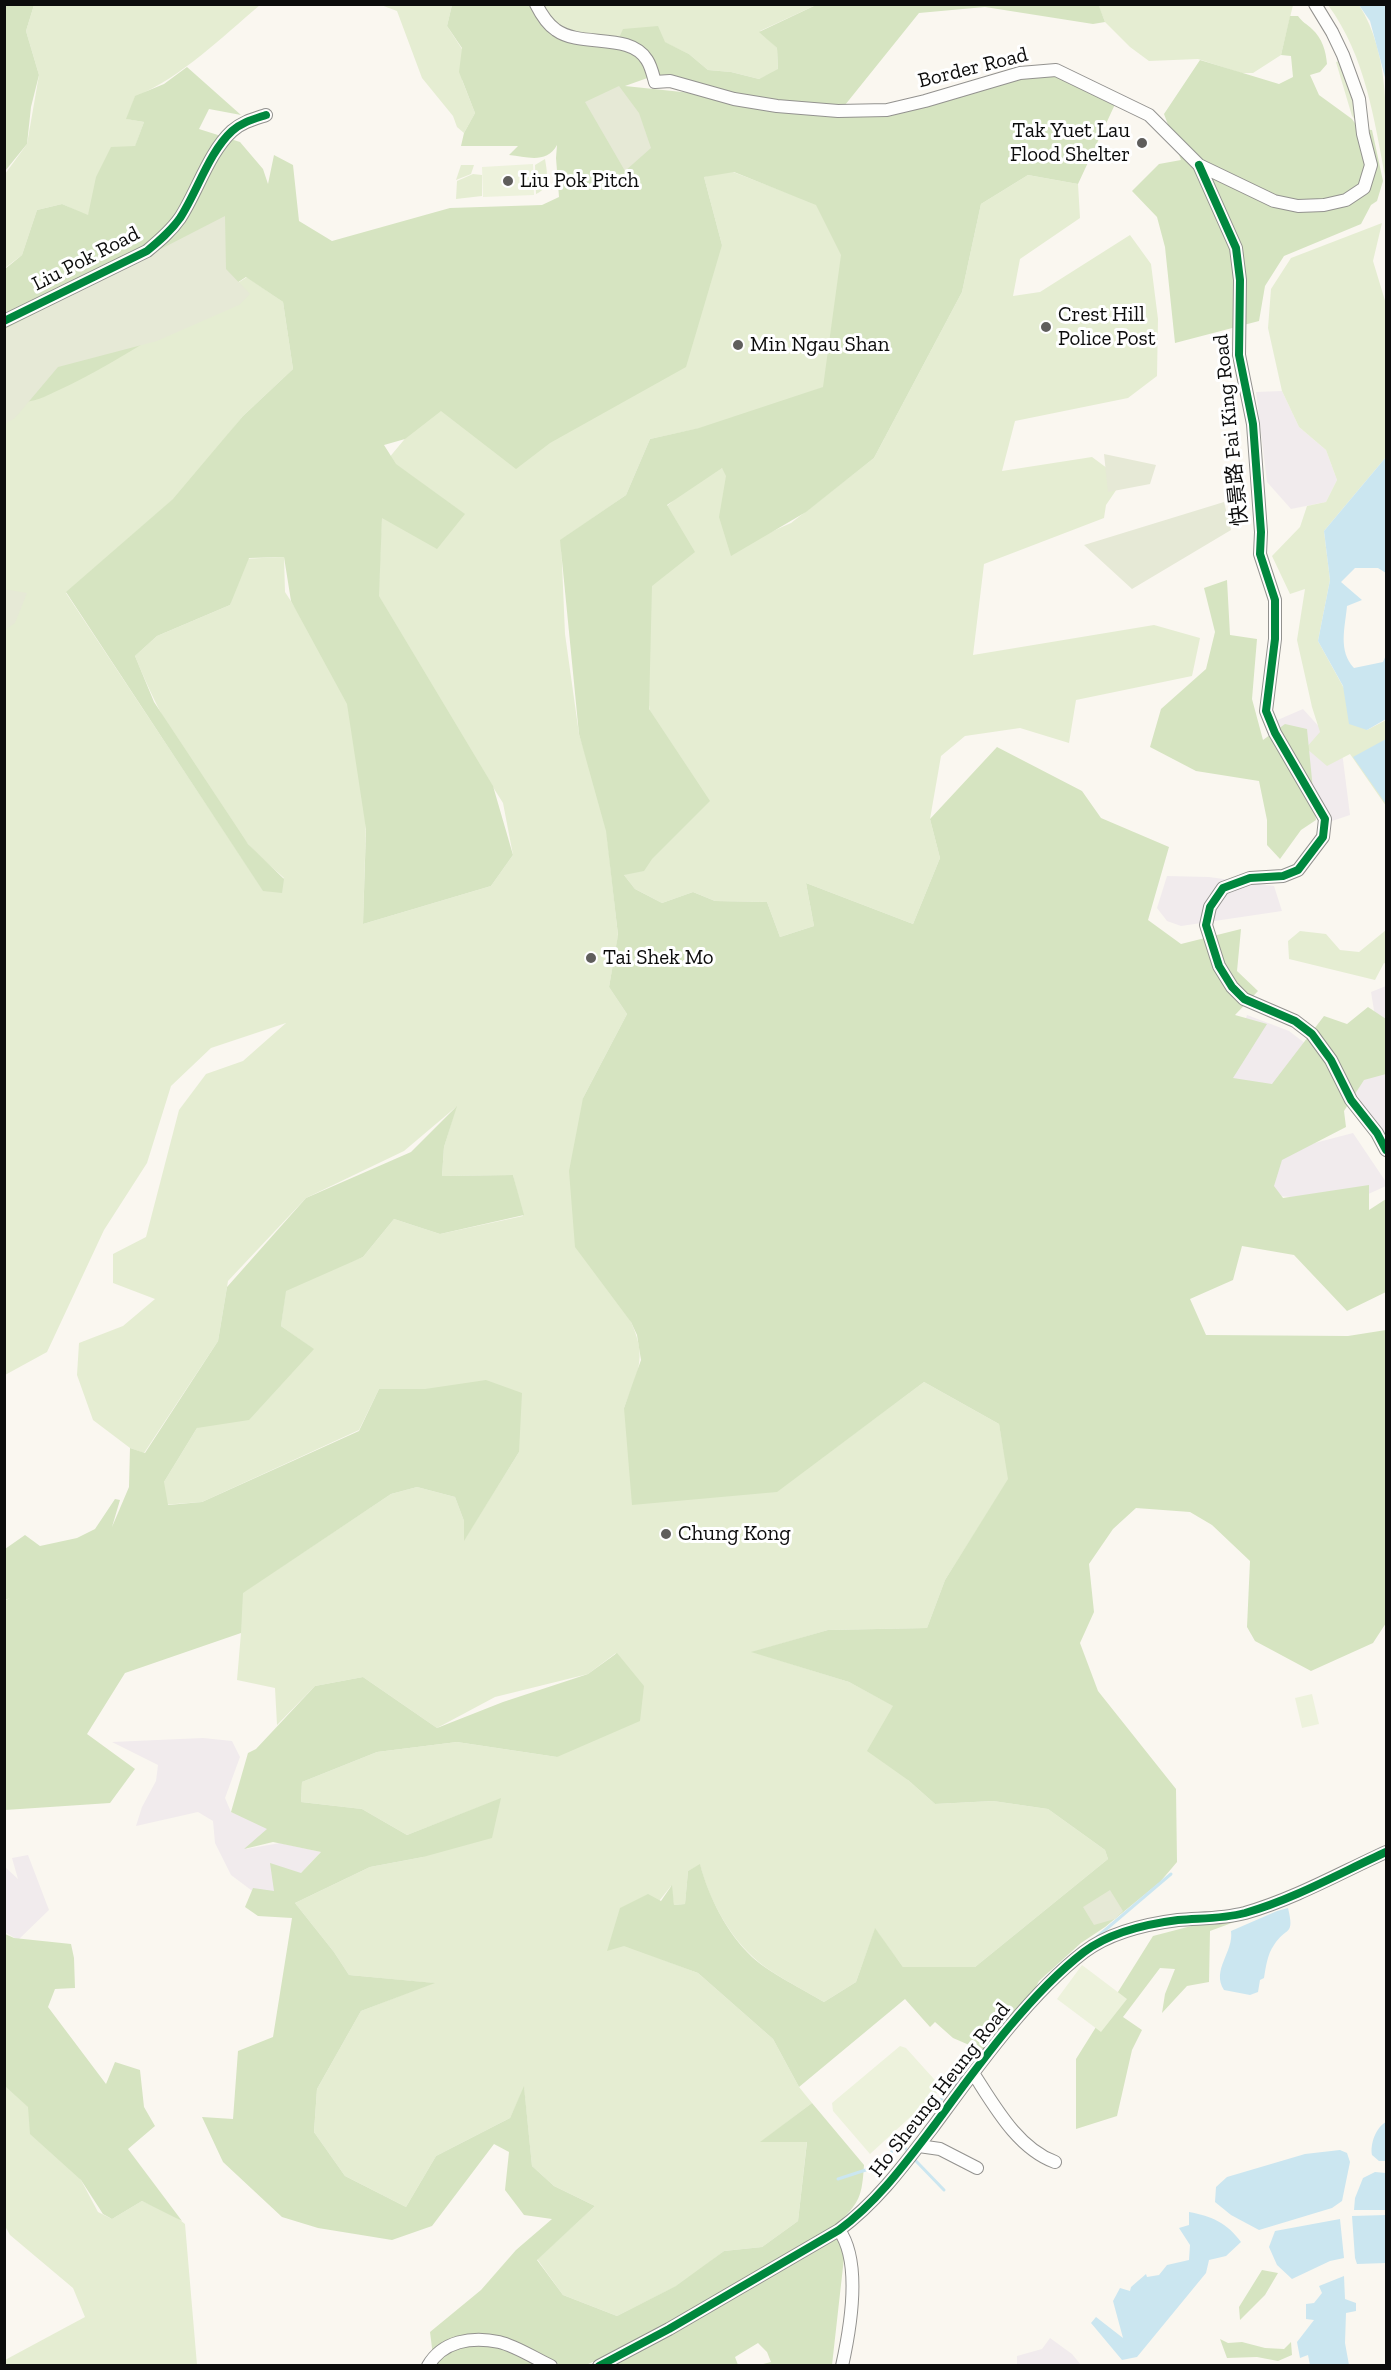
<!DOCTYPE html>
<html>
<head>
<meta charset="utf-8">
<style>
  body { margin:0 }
  #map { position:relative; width:1391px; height:2370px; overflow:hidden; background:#faf7f0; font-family:"Zilla Slab",serif }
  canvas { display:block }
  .frame { position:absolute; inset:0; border:6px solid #0c0c0c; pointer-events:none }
</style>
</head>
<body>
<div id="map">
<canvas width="1391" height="2370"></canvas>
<div class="frame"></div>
</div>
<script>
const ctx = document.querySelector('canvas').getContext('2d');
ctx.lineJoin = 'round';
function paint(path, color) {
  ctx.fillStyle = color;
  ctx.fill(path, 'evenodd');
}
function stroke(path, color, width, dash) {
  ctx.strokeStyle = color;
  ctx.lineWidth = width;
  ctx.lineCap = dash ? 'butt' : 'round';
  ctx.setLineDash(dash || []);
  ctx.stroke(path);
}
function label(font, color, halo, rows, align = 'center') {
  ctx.font = font + ' "Zilla Slab","Noto Sans SC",serif';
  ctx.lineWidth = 6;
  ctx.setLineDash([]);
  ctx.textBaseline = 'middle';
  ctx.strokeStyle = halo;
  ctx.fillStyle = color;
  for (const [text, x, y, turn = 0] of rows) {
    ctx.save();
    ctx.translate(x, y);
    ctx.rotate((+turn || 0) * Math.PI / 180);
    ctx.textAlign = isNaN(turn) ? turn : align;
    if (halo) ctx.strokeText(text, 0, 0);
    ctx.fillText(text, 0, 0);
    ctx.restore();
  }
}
paint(new Path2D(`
  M 1282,391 L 1299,427 L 1326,450 L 1337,480 L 1326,502 L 1291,509 L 1267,482 L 1256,392 Z
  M 1303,709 L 1342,752 L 1350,815 L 1320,825 L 1266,725 Z
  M 1167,876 L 1209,877 L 1274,886 L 1282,911 L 1181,926 L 1167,921 L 1157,908 Z
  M 1386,986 L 1386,1142 L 1340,1068 L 1382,1059 L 1371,992 Z
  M 1247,1015 L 1289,1031 L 1310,1047 L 1338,1112 L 1213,1126 Z
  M 1353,1133 L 1386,1182 L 1386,1186 L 1353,1201 L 1260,1195 L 1261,1157 Z
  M 203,1738 L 232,1741 L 240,1757 L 225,1798 L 231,1812 L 271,1827 L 246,1849 L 280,1843 L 321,1852 L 301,1873 L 274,1891 L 255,1893 L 231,1875 L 215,1843 L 213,1821 L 198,1812 L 136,1826 L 142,1807 L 156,1781 L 158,1765 L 112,1742 Z
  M 28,1855 L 49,1910 L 18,1940 L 5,1932 L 4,1866 L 18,1879 L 12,1858 Z
  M 1050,2338 L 1072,2354 L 1081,2365 L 1017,2365 L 1017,2356 L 1042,2349 Z`), '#f1ebed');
paint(new Path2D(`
  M 34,5 L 260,5 C 221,38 183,76 135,97 L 127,119 L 144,122 L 135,147 L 111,148 L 88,216 L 62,204 L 37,210 L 22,255 L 5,268 L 5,174 L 27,144 L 39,75 L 26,31 Z
  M 381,5 L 452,5 L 447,26 L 462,49 L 462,80 L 475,113 L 464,133 L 457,127 L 453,116 L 422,78 L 397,11 Z
  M 536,5 L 816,5 L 760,31 L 777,48 L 778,70 L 759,79 L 731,72 L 708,70 L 689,54 L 664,42 L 617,44 L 555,35 Z
  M 1095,5 L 1293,5 L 1281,55 L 1253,73 L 1241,73 L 1198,59 L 1149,61 L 1130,47 L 1105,22 L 1099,7 Z
  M 1328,5 L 1359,5 C 1391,55 1386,123 1386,181 C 1374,119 1366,57 1328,5 Z
  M 1342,60 L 1352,92 L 1358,123 L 1352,116 L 1336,62 Z
  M 545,159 C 547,172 551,188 536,194 L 535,165 Z
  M 461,165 L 474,165 L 471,174 L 456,180 Z
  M 728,170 L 816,204 L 850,254 L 830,385 L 719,424 L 650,439 L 626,495 L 561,540 L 565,634 L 579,734 L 605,817 L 618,936 L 609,987 L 627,1014 L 583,1098 L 631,1322 C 648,1359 637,1373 624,1408 L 777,1491 L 924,1382 L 999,1424 L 1009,1479 L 945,1580 L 927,1628 L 828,1630 L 753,1652 L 849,1682 L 894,1706 L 908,1780 L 935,1804 L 993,1801 L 1048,1809 L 1105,1850 L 1108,1859 L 975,1967 L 903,1967 L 875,1929 L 856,1982 L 824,2002 C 804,1990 768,1972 753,1957 C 727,1933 709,1898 700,1865 L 688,1871 L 685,1904 L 674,1905 L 671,1886 L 624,1945 L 698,1973 L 773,2039 L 799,2087 L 812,2103 L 761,2142 L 807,2141 L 798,2221 L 762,2247 L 724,2251 L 681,2284 L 617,2316 L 563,2295 L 537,2259 L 595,2206 L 554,2186 L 532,2166 L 524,2088 L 510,2118 L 436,2156 L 406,2207 L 345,2176 L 314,2132 L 317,2089 L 361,2011 L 433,1983 L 349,1975 L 334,1952 L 295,1903 L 370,1867 L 423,1857 L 500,1799 L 407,1835 L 362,1809 L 301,1802 L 302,1782 L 377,1752 L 457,1742 L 557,1757 L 616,1653 L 588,1674 L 495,1697 L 437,1728 L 363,1677 L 315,1686 L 277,1725 L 275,1688 L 237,1680 L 241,1633 L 237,1596 L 391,1494 L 417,1487 L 455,1497 L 464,1521 L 464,1540 L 519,1452 L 425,1389 L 379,1389 L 359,1430 L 202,1502 L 162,1505 L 164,1482 L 197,1428 L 313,1349 L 281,1326 L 286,1286 L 363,1257 L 394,1219 L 440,1234 L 523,1216 L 513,1175 L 442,1176 L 444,1147 L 456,1107 L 404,1151 L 306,1198 L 228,1281 L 218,1341 L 144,1453 L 130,1448 L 93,1420 L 77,1375 L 79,1343 L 123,1326 L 155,1299 L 113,1283 L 113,1254 L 146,1237 L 179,1110 L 206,1074 L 243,1061 L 286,1023 L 211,1048 L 171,1086 L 147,1163 L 104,1230 L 47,1352 L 5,1375 L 5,408 L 168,328 L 247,277 L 283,302 L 293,369 L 243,416 L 183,491 L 66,593 L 263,890 L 284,878 C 272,867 258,856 247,843 C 200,788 162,723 135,656 L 157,636 L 230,605 L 241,559 L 284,557 L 285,592 L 352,695 L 366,822 L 363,924 L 491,886 L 513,855 L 503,803 L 378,605 L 382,511 L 464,514 L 388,459 L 433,405 L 722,245 L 704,177 Z
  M 473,174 L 482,175 L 482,196 L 456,199 L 457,181 Z
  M 1028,175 L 1078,184 L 1080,218 L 1020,259 L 1013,296 L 1040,292 L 1130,235 L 1151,264 L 1158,319 L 1157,376 L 1128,398 L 1015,421 L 1002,471 L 1092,457 L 1123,480 L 1106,505 L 1104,518 L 984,564 L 973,655 L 1154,625 L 1200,638 L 1192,676 L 1076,700 L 1069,743 L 1020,728 L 965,736 L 941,756 L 930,819 L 940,858 L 913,924 L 806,883 L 814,926 L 780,937 L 767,902 L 715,901 L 693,892 L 662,903 L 635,889 L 624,875 L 650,720 L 642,599 L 667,506 L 712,466 L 735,471 L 737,547 L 791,523 L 874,458 L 962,292 L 981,204 Z
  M 1382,223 L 1373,261 L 1386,304 L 1386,457 L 1324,531 L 1330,580 L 1318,641 L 1367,730 L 1386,720 L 1386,806 L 1350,754 L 1327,766 L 1306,748 L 1320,732 L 1312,707 L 1297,640 L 1305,589 L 1290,594 L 1272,556 L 1300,527 L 1307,506 L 1326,502 L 1337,480 L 1326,450 L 1299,427 L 1282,391 L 1268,328 L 1271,289 L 1291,258 Z
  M 1386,930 L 1386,964 L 1384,963 L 1375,980 L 1289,959 L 1288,941 L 1300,931 L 1326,934 L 1340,950 L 1359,952 Z
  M 4,2083 L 35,2113 L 81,2180 L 98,2212 L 112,2219 L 142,2201 L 171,2213 L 185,2224 L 197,2365 L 5,2365 L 5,2360 L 85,2317 L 73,2288 L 10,2235 L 5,2226 Z`), '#e5edd2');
paint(new Path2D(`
  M 5,4 L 34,5 L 26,31 L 39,75 L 31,107 L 27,144 L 5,171 Z
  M 1095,4 L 1099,6 L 1105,22 L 1093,24 L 985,7 L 919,13 L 845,105 L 887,110 L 1056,70 L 1117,100 L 1078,184 L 1028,175 L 981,204 L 962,292 L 874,458 L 806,512 L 731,556 L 719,517 L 726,476 L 722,468 L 667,505 L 695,552 L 652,586 L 649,709 L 710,801 L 652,859 L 644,871 L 624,875 L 635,889 L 662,903 L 693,892 L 715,901 L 767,902 L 780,937 L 814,926 L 806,883 L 913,924 L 940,858 L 930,819 L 997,747 L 1082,791 L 1101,818 L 1169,847 L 1148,920 L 1181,944 L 1241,929 L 1237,971 L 1258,991 L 1235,1015 L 1267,1024 L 1233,1078 L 1272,1084 L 1324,1016 L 1347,1024 L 1368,1007 L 1386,1019 L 1386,1074 L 1364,1080 L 1344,1111 L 1346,1127 L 1282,1160 L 1274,1186 L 1283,1198 L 1369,1185 L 1369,1210 L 1386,1199 L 1386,1292 L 1347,1311 L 1294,1255 L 1242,1246 L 1233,1280 L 1190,1299 L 1206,1335 L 1348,1336 L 1386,1330 L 1386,1623 L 1373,1643 L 1311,1671 L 1255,1641 L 1247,1627 L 1250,1561 L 1212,1525 L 1190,1512 L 1136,1508 L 1113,1529 L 1089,1564 L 1094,1612 L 1080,1643 L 1098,1691 L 1176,1789 L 1177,1862 L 1160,1882 L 1105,1927 L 1081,1943 L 1039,1981 L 1027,2004 L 983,2051 L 953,2038 L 935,2022 L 930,2027 L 905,1999 L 799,2087 L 773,2039 L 698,1973 L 624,1946 L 607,1951 L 620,1908 L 648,1894 L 661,1901 L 672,1885 L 674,1905 L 685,1904 L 688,1871 L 700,1864 C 709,1898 727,1933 752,1957 C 768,1972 804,1990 824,2002 L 856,1982 L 875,1928 L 903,1967 L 975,1967 L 1108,1859 L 1105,1850 L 1048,1809 L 993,1801 L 935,1804 L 908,1780 L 867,1751 L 893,1706 L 849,1682 L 751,1652 L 828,1630 L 927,1628 L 945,1580 L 1008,1479 L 999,1424 L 924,1382 L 777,1492 L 632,1505 L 624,1408 L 641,1360 L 637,1335 L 631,1322 L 575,1247 L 569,1171 L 583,1098 L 627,1014 L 609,987 L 618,935 L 606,831 L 579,734 L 560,540 L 626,495 L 650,439 L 699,428 L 823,387 L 841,255 L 816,205 L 734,172 L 704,177 L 722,245 L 686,367 L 550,443 L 516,469 L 441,411 L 405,439 L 384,445 L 396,464 L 465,514 L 437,549 L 382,518 L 379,596 L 493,786 L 513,855 L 491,886 L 363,924 L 366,829 L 347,704 L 291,601 L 284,557 L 249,558 L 230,605 L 157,636 L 135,656 L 154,702 L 248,844 L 284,879 L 282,893 L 263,891 L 66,592 L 173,499 L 243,416 L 293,369 L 283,302 L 246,277 C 181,319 116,365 44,397 C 32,402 17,403 5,408 L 5,269 L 22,255 L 37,210 L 62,204 L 88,215 L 96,177 L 111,147 L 135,146 L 144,122 L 126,119 L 135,96 L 164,84 L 187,67 L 241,115 L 209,109 L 199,129 L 240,142 L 263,169 L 268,184 L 274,155 L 293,165 L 299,221 L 332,241 L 450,208 L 542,205 L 559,197 L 556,158 L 557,145 C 547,164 527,157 509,155 L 518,146 L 461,146 L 464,133 L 475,113 L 459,72 L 462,48 L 447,26 L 452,5 L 533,5 L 573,39 L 618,40 L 623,29 L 658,26 L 665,42 L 689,54 L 708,70 L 731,72 L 759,79 L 778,69 L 777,48 L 759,32 L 816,5 ZM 653,76 L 701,94 L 625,86 Z
  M 1290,16 L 1298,16 C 1302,22 1307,24 1312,29 C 1322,38 1326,51 1327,64 L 1320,72 L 1310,75 L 1319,95 L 1352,119 L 1359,129 L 1372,130 L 1383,181 L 1377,201 L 1371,205 L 1361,224 L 1284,256 L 1265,286 L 1259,321 L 1175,343 L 1165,247 L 1157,217 L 1132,191 L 1159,164 L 1181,160 L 1164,114 L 1200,60 L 1279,84 L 1293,77 L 1291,56 L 1281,55 Z
  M 1227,580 L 1230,635 L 1257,639 L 1252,699 L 1263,740 L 1285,724 L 1307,729 L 1316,820 L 1301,830 L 1280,859 L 1267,845 L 1267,820 L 1259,781 L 1196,771 L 1150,747 L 1161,709 L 1206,669 L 1215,632 L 1204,588 Z
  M 457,1106 L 444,1147 L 442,1176 L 513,1175 L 524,1215 L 440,1234 L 394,1219 L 363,1257 L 286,1291 L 281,1326 L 314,1349 L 249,1420 L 197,1428 L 164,1482 L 168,1505 L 202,1502 L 359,1431 L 379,1389 L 425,1389 L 486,1380 L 522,1393 L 519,1452 L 464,1541 L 464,1521 L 455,1497 L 417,1487 L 391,1494 L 243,1593 L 241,1633 L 125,1673 L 87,1734 L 135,1769 L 110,1803 L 5,1810 L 4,1601 L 10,1598 L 5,1600 L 5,1549 L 25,1535 L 40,1546 L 77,1538 L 95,1529 L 115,1499 L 120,1500 L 112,1527 L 129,1487 L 130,1448 L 145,1453 L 218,1341 L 227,1287 L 306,1198 L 411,1152 Z
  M 617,1653 L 644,1686 L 640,1721 L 557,1757 L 457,1742 L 377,1752 L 302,1782 L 301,1802 L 362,1809 L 407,1835 L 501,1798 L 492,1838 L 423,1857 L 370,1867 L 295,1903 L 334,1952 L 349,1975 L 435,1983 L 361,2011 L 317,2089 L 314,2132 L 345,2176 L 406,2207 L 436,2156 L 510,2118 L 524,2086 L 532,2166 L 554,2186 L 595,2206 L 537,2260 L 563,2295 L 617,2316 L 676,2286 L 724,2251 L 762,2247 L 798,2221 L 807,2142 L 760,2142 L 812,2103 L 864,2165 C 862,2196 860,2203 836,2225 L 627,2347 L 586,2365 L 561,2365 L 502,2339 L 460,2341 L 433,2356 L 430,2332 L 481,2290 L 516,2250 L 552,2219 L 524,2215 L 505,2190 L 509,2152 L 494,2144 L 432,2226 L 392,2240 L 318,2228 L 282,2217 L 223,2162 L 202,2117 L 233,2119 L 238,2051 L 273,2037 L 292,1918 L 258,1916 L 245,1907 L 253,1888 L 274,1891 L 270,1863 L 301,1873 L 321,1852 L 273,1842 L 244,1849 L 267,1829 L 231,1812 L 248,1753 L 256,1749 L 315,1686 L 363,1677 L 437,1728 L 503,1702 L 588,1674 Z
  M 1248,1917 L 1210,1931 L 1209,1982 L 1187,1986 L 1162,2013 L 1165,1994 L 1175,1969 L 1160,1968 L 1123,2017 L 1142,2030 L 1132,2050 L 1117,2116 L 1076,2129 L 1076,2059 L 1153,1936 L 1199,1924 Z
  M 5,1934 L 14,1938 L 71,1944 L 74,1958 L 75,1988 L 55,1989 L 48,2007 L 106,2084 L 115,2062 L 140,2070 L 144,2107 L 155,2126 L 128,2149 L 182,2221 L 142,2201 L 112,2219 L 103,2214 L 81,2180 L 30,2134 L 28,2107 L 5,2086 Z
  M 835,2236 L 841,2245 L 844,2258 L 832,2365 L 759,2365 L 771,2362 L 767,2352 L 758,2343 L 735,2357 L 738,2365 L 609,2366 Z
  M 1262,2270 L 1278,2273 L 1265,2295 L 1240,2320 L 1239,2307 Z
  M 1220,2339 L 1228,2343 L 1242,2342 L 1265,2348 L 1284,2349 L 1291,2342 L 1292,2355 L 1278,2361 L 1257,2357 L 1227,2358 Z
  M 462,2345 L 501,2345 L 541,2366 L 435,2366 L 441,2358 Z`), '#d6e4c1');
paint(new Path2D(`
  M 619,86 L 639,113 L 651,148 L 625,171 L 585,102 Z
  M 225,216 L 226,269 L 250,294 L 239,305 L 157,341 L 58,367 L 15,418 L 5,424 L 5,329 Z
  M 1104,454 L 1156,465 L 1150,484 L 1108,492 Z
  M 1224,502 L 1231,530 L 1132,589 L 1084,545 Z
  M 4,589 L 27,593 L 15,623 L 5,630 Z
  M 1110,1890 L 1123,1911 L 1115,1919 L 1094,1925 L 1083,1907 Z`), '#e6e9d6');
paint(new Path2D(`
  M 533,164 L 534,195 L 483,197 L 482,167 Z
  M 1312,1694 L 1319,1724 L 1302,1728 L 1295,1698 Z
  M 1082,1965 L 1127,1999 L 1101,2032 L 1057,1999 Z
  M 900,2046 L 906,2048 L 942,2088 L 870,2154 L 833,2111 L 832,2103 Z`), '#edf2dc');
paint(new Path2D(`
  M 1359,5 L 1386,5 L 1386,81 L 1370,21 Z
  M 1386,457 L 1386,573 L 1378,568 L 1355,568 L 1341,582 L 1362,600 L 1347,606 C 1345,628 1338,651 1354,668 L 1383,662 L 1386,655 L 1386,719 L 1367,730 L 1349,724 L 1343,686 L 1318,641 L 1330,580 L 1324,531 Z
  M 1386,739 L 1386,804 L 1353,757 Z
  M 1288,1908 C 1295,1937 1286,1926 1274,1945 C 1267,1955 1266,1967 1264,1978 L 1260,1980 L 1258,1992 L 1250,1995 L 1224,1990 C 1211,1970 1234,1952 1231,1931 L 1277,1911 Z
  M 1386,2122 L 1386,2161 L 1379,2161 L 1372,2155 C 1370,2144 1376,2127 1386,2122 Z
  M 1340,2150 L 1347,2153 L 1350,2162 L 1342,2201 L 1332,2208 L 1259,2230 L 1231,2215 L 1215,2202 L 1216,2187 L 1227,2177 L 1305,2154 Z
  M 1375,2172 L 1386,2173 L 1386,2210 L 1354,2210 L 1355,2198 L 1363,2178 Z
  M 1189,2212 C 1212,2216 1227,2223 1241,2242 L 1226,2256 L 1209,2260 L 1206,2273 L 1137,2357 L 1122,2360 L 1091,2323 L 1096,2317 L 1123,2338 L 1113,2301 L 1120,2288 L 1130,2291 L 1131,2287 L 1146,2274 L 1147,2277 L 1159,2275 L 1167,2265 L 1189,2260 L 1190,2245 L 1179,2228 L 1189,2225 Z
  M 1386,2215 L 1386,2263 L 1357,2264 L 1355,2258 L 1352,2216 Z
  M 1340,2219 L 1344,2258 L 1330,2261 L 1292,2279 L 1277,2265 L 1269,2247 L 1275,2231 Z
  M 1344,2276 L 1345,2299 L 1356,2303 L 1356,2311 L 1346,2313 L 1345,2343 L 1349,2365 L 1310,2365 L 1308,2355 L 1300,2358 L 1297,2342 L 1314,2320 L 1306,2319 L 1306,2304 L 1314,2303 L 1322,2293 L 1319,2286 Z`), '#cbe6f0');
stroke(new Path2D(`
  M 1097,1937 L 1171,1874
  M 900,2141 L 906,2149
  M 916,2161 L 944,2190
  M 838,2179 L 878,2166 L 969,2070 L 973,2057`), '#cbe6f0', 3);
const minor = new Path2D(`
  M 536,4 C 541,14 547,24 556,30 C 581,48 630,32 647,60 C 651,66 653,75 655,82 L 670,81 L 734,99 L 777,106 L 838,111 L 887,110 L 925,101 L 1020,73 L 1056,70 L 1149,115 L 1199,165 L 1274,201 L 1298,206 L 1324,205 L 1346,200 L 1364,188 L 1371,165 L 1363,134 L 1359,99 L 1343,55 L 1332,32 L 1315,4
  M 1199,165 L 1236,248 L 1240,280 L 1239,355 L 1253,424 L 1261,532 L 1260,554 L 1275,600 L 1275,639 L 1266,711 L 1275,733 L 1325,819 L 1323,837 L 1298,870 L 1283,876 L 1250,878 L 1223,888 L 1210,907 L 1206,925 L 1219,966 L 1232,987 L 1244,999 L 1295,1021 L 1312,1034 L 1331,1060 L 1351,1100 L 1377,1133 L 1386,1150
  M 4,321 L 147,251 C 159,241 171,231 180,218 C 197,192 209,152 232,131 C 242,122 254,119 266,115
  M 973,2073 C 994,2105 1017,2148 1055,2162
  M 919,2146 L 940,2149 L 977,2168
  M 839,2230 C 862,2262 850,2330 842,2366
  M 428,2366 C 442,2341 472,2336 499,2342 C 516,2346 534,2358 551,2366
  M 599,2366 L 669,2329 L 839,2230 C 877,2202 904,2165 933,2127 C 975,2070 1028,1995 1084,1952 C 1109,1933 1146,1924 1178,1920 C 1201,1918 1222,1919 1245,1913 C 1294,1899 1340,1873 1386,1852`);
stroke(minor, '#93928f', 14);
stroke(minor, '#fefefd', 12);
stroke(new Path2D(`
  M 1199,165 L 1236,248 L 1240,280 L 1239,355 L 1253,424 L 1261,532 L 1260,554 L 1275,600 L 1275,639 L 1266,711 L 1275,733 L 1325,819 L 1323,837 L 1298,870 L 1283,876 L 1250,878 L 1223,888 L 1210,907 L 1206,925 L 1219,966 L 1232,987 L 1244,999 L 1295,1021 L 1312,1034 L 1331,1060 L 1351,1100 L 1377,1133 L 1386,1150
  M 4,321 L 147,251 C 159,241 171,231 180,218 C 197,192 209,152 232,131 C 242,122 254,119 266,115
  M 599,2366 L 669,2329 L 839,2230 C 877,2202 904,2165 933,2127 C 975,2070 1028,1995 1084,1952 C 1109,1933 1146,1924 1178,1920 C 1201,1918 1222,1919 1245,1913 C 1294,1899 1340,1873 1386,1852`), '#00873e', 8);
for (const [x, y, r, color] of [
  [1142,143,6,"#5f5e5c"],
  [508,181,6,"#5f5e5c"],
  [1046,327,6,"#5f5e5c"],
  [738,345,6,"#5f5e5c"],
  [591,958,6,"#5f5e5c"],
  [666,1534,6,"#5f5e5c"]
]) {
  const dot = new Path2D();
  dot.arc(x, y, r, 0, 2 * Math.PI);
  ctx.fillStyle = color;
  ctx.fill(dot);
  stroke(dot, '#fff', 2);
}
label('21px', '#0c0c0c', '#fff', [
  ["Border Road",973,68,-14],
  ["Liu Pok Road",86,259,-27],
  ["快景路 Fai King Road",1231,430,-96],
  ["Ho Sheung Heung Road",940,2090,-52]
]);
label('21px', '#0c0c0c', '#fff', [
  ["Tak Yuet Lau",1130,131,"right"],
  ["Flood Shelter",1130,155,"right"],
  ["Liu Pok Pitch",520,181],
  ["Crest Hill",1058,315],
  ["Police Post",1058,339],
  ["Min Ngau Shan",750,345],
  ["Tai Shek Mo",603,958],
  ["Chung Kong",678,1534]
], 'left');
</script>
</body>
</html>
